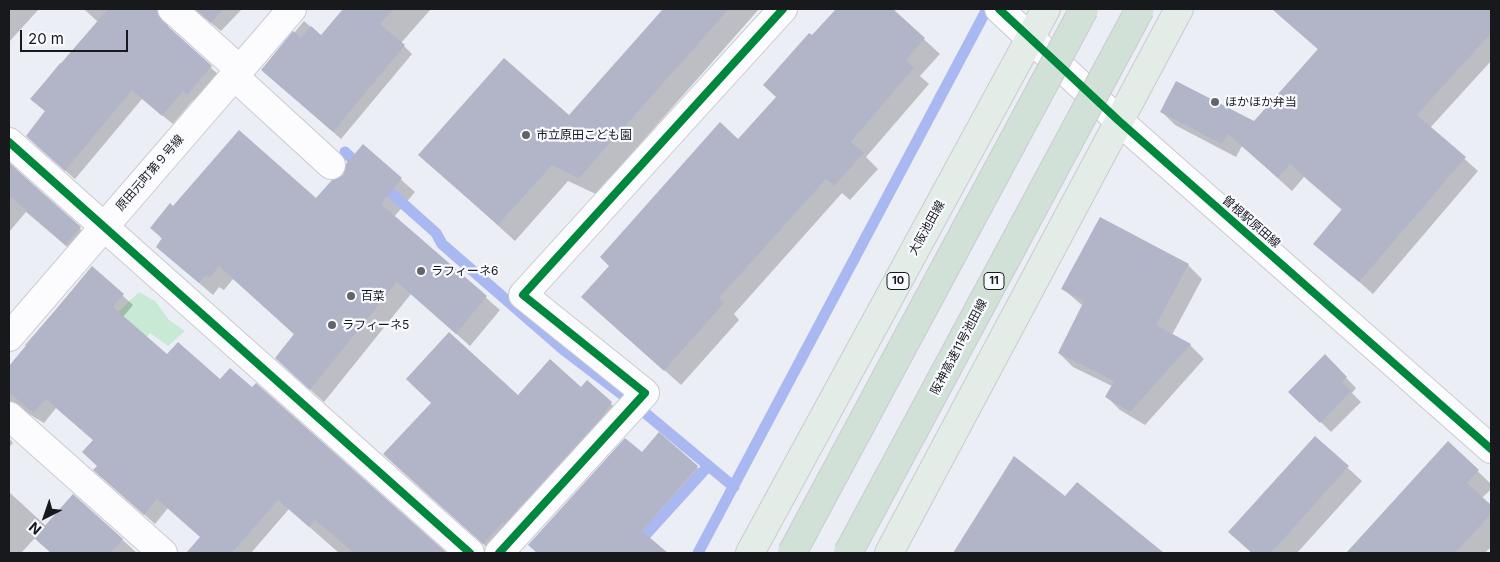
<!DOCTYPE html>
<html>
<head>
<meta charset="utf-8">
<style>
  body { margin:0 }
  #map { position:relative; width:1500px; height:562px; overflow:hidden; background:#eceef6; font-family:Inter,sans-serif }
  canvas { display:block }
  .frame { position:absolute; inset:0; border:10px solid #18191d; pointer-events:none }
  .north { position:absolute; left:20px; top:492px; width:50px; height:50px; -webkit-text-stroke:4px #f8faff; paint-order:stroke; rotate:221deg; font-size:14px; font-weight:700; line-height:20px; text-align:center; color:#18191d }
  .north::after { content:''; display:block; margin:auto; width:18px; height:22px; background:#18191d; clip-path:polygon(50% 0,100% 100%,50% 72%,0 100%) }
  .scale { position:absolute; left:20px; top:30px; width:108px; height:22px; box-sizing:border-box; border:2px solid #18191d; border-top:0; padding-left:6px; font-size:15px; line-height:18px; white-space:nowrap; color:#18191d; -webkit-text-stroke:4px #f8faff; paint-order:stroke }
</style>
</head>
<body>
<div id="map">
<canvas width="1500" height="562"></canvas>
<div class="frame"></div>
<div class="north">N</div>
<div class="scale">20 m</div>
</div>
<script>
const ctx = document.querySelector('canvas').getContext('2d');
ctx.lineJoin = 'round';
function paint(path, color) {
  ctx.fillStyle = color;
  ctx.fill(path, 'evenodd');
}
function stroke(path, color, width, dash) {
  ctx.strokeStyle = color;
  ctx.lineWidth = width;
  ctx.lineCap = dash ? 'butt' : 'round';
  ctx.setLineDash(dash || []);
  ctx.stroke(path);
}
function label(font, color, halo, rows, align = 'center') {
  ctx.font = font + ' Inter,"Noto Sans JP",sans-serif';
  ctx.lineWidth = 4.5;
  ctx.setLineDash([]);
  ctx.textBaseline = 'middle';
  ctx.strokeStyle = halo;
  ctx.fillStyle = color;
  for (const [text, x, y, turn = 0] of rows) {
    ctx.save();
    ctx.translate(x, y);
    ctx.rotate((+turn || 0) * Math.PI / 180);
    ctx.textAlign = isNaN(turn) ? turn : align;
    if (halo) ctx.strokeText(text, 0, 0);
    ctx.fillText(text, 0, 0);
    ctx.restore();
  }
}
paint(new Path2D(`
  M 139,292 L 155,301 L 169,320 L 185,331 L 168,346 L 150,333 L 133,350 L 100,329 Z`), '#c8ead4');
paint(new Path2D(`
  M 9,9 L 39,9 L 9,42 Z
  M 84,9 L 170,9 L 166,16 L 169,29 L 221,77 L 197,103 L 193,100 L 173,124 L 142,99 L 75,179 L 37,146 L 46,112 L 31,99 L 60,63 L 62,64 L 98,22 Z
  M 194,9 L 242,9 L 221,31 Z
  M 346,9 L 431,9 L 401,43 L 412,54 L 341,139 L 263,70 L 304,21 L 321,36 Z
  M 665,9 L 759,9 L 596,194 L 568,181 L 515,241 L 420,155 L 569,117 Z
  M 838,9 L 891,9 L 940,54 L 920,76 L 929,84 L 866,157 L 878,169 L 850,200 L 842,193 L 734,314 L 739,320 L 681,385 L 583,297 L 738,140 L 777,97 L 812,37 Z
  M 1272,9 L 1491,9 L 1491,61 L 1430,128 L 1478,171 L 1373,294 L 1315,243 L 1342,210 L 1304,177 L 1292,191 L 1242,146 L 1236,157 L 1175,125 L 1162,112 L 1254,123 L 1319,50 Z
  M 363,146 L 415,192 L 394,217 L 500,310 L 470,346 L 411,294 L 324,402 L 290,371 L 295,335 L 233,279 L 224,290 L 219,287 L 213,295 L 157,247 L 163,240 L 152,228 L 173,207 L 317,200 L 344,176 Z
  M 9,162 L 93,241 L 79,257 L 26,212 L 9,232 Z
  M 1188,265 L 1202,279 L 1172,335 L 1190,345 L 1204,359 L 1145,425 L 1120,410 L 1106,396 L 1112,386 L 1073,367 L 1059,353 L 1083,306 L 1063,289 Z
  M 92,268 L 133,305 L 123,317 L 167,356 L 221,381 L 253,389 L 288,416 L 445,553 L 339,553 L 289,509 L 251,553 L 188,553 L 202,537 L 168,508 L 155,524 L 105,480 L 98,466 L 94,441 L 56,408 L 44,423 L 24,411 L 15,411 L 9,415 L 9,368 L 27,347 L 25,345 Z
  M 1325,356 L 1356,388 L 1352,393 L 1361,402 L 1331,432 L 1290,392 Z
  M 587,382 L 620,412 L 492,552 L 393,463 L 518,397 L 581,389 Z
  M 9,438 L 13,443 L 9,447 Z
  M 1315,438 L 1362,481 L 1297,553 L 1252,553 L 1244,546 Z
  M 1448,443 L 1491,484 L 1491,489 L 1482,498 L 1491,506 L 1491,547 L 1485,553 L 1348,553 Z
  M 642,453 L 697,467 L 704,474 L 649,538 L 662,553 L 538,553 L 529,545 Z
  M 1014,457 L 1065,498 L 1077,484 L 1162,553 L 955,553 Z
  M 9,492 L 46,526 L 73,495 L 137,553 L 51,553 L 35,538 L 21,553 L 10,553 Z`), '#0003');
stroke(new Path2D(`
  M 345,152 L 362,168
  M 380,183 L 436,233 L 442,244 L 565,351 L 624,396
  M 644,412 L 734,487
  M 629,553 L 708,466
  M 698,553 L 987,9`), '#aab8f2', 11);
paint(new Path2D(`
  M 108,9 L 157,9 L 162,21 L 212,66 L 187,95 L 183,91 L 162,116 L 132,90 L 65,171 L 26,136 L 45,111 L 30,99 Z
  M 195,9 L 224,9 L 211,23 Z
  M 343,9 L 394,9 L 380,24 L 405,45 L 333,132 L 261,70 L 293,31 L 301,38 L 311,26 L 321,35 Z
  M 663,9 L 729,9 L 579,178 L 552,165 L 498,225 L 418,155 L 504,58 L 569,115 Z
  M 836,9 L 893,9 L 925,38 L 906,60 L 914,68 L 851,142 L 864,153 L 834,186 L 826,179 L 719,298 L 724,303 L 664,371 L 581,297 L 609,266 L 600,257 L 720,122 L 738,139 L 776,97 L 763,85 L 809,33 L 812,35 Z
  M 1272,9 L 1491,9 L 1491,33 L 1417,115 L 1466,157 L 1359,282 L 1313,244 L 1342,209 L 1290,164 L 1278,178 L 1228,134 L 1222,144 L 1160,112 L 1176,81 L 1254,121 L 1318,49 Z
  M 239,130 L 316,198 L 332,180 L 343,175 L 346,164 L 363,144 L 402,178 L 381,204 L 487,296 L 456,334 L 397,282 L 310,390 L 275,358 L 294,334 L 219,266 L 210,278 L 206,275 L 199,283 L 156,247 L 162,238 L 150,228 L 170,203 L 173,206 Z
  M 9,163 L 81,227 L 65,245 L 9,195 Z
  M 1100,217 L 1189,264 L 1156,325 L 1191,344 L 1130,412 L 1105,397 L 1114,381 L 1058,353 L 1084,301 L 1061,289 Z
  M 92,266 L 124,294 L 113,307 L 167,354 L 178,342 L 220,379 L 230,368 L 252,387 L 256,383 L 447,553 L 354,553 L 315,520 L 309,527 L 278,500 L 232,553 L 186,553 L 200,537 L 157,499 L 144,515 L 93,470 L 97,466 L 82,452 L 93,440 L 46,399 L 33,413 L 9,392 L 9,366 Z
  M 449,332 L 518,395 L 550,359 L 581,387 L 587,380 L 612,402 L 602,417 L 504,524 L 503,522 L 483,544 L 383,454 L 431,403 L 406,379 Z
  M 1325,354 L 1347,377 L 1342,382 L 1351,391 L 1320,423 L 1288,392 Z
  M 659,432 L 698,466 L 642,531 L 668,553 L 537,553 L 528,545 L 625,438 L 642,452 Z
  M 1315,436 L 1349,466 L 1271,553 L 1252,553 L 1228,532 Z
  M 1448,441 L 1479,470 L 1467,483 L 1491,505 L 1491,514 L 1455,553 L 1346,553 Z
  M 1014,456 L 1065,496 L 1077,482 L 1164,553 L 953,553 Z
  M 73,494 L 123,539 L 111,553 L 51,553 L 34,538 Z`), '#b2b5c7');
const street = new Path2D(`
  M 172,9 L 239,69
  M 999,9 L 1119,121 L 1491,449
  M 234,76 L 331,165
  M 9,142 L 470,553
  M 9,337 L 292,9
  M 9,416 L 163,553
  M 499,553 L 645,393 L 523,295 L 783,9`);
const primary = new Path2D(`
  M 750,553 L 1046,9
  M 889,553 L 1179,9`);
stroke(street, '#c8cacf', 30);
stroke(primary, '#cacbcf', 30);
stroke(street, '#fcfcfe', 28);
stroke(primary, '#e4ece8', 28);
const highwayBridge = new Path2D(`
  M 792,553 L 1084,9
  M 848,553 L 1140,9`);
stroke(highwayBridge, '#cacbcf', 30, []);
stroke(highwayBridge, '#d2e1d8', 28);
stroke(new Path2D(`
  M 999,9 L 1119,121 L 1491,449
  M 9,142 L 470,553
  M 499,553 L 645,393 L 523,295 L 783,9`), '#00873e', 8);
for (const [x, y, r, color] of [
  [1215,102,5,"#626469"],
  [526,135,5,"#626469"],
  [421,271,5,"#626469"],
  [351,296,5,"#626469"],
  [332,325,5,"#626469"]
]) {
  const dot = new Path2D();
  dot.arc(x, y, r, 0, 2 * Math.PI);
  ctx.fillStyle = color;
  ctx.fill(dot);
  stroke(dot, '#f8faff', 2);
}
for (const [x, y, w] of [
  [898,281,22],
  [994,281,20]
]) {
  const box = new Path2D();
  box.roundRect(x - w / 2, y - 8.5, w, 17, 4);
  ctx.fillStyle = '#f8faff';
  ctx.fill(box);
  stroke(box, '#18191d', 1);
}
label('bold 11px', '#18191d', null, [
  ["10",898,281],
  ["11",994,281]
]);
label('12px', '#18191d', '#f8faff', [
  ["ほかほか弁当",1225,102],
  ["市立原田こども園",536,135],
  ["ラフィーネ6",431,271],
  ["百菜",361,296],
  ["ラフィーネ5",342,325]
], 'left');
label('12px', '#18191d', '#f8faff', [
  ["原田元町第９号線",150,173,-49],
  ["曽根駅原田線",1251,222,41],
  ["大阪池田線",927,228,-61],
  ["阪神高速11号池田線",959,347,-62]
]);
</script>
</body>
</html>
